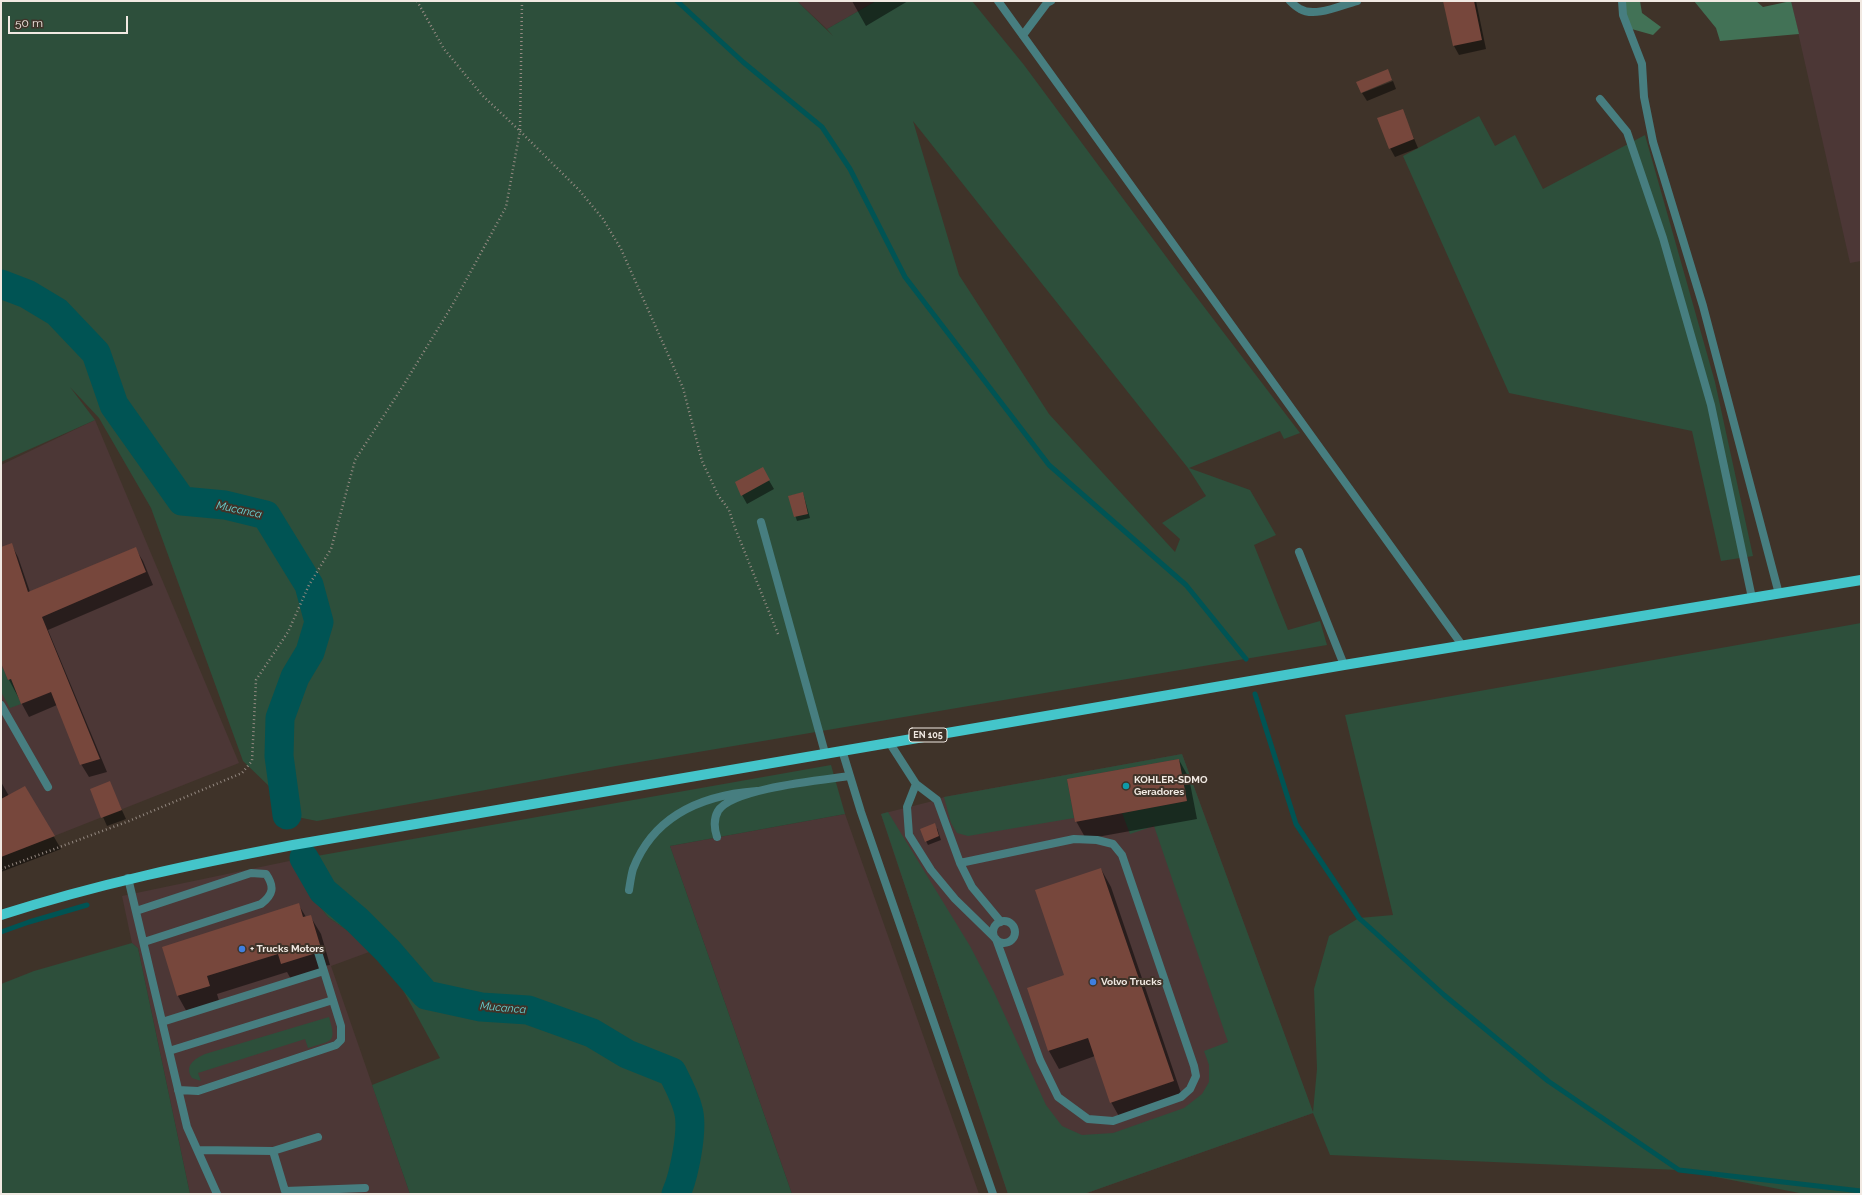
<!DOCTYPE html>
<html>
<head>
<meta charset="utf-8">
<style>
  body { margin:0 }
  #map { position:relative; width:1862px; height:1195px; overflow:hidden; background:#3f3329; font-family:Raleway,sans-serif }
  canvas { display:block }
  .frame { position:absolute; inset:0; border:2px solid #f1e9e2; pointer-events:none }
  .scale { position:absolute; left:8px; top:16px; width:120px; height:18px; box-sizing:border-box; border:2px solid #f1e9e2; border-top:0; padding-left:5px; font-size:12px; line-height:14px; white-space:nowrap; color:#f1e9e2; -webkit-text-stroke:3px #3f3329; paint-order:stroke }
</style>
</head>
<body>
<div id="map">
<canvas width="1862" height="1195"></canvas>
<div class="frame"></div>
<div class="scale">50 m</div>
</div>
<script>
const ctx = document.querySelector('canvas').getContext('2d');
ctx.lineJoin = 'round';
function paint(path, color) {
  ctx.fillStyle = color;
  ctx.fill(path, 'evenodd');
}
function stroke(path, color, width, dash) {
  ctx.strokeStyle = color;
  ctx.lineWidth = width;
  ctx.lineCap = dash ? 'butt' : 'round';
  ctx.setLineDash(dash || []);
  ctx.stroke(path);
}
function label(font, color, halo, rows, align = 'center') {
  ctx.font = font + ' Raleway,sans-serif';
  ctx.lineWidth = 4;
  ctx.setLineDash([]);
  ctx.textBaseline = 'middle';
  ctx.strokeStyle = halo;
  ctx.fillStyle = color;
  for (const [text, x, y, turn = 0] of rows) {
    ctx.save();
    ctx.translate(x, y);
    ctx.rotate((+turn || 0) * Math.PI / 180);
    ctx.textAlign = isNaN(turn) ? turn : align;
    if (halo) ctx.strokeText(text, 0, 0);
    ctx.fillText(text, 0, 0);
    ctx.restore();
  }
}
paint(new Path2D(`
  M 797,1 L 876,1 L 827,29 Z
  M 1791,1 L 1861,1 L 1861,261 L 1850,263 Z
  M 95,420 L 239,763 L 1,857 L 1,465 Z
  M 1182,754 L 1313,1113 L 1084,1194 L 1008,1194 L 881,814 L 937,800 L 944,797 Z
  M 845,814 L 979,1194 L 792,1194 L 670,846 Z
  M 294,860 L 306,889 L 328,917 L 348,931 L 380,948 L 331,966 L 410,1194 L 190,1194 L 138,948 L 132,943 L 122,896 Z`), '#4c3736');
paint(new Path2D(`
  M 1,1 L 797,1 L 833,36 L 827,29 L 876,1 L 972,1 L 1024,65 L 1176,270 L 1300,433 L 1284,439 L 1280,431 L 1189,468 L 1250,490 L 1276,535 L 1254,545 L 1288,630 L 1320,621 L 1327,645 L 616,766 L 317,821 L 287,815 L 272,789 L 243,761 L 151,508 L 99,418 L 70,387 L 95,420 L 1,462 ZM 913,121 L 1188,468 L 1206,496 L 1162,523 L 1180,539 L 1175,552 L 1049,414 L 959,275 Z
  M 1479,116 L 1495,146 L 1515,135 L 1543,189 L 1645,135 L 1715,382 L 1753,556 L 1721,561 L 1692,431 L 1509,393 L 1403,156 Z
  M 1861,623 L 1861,1194 L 1805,1194 L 1679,1170 L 1330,1155 L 1313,1113 L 1084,1194 L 1008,1194 L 881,814 L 888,812 L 970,946 L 994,992 L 1046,1105 L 1062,1126 L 1082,1135 L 1113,1133 L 1184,1108 L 1202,1094 L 1209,1082 L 1209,1065 L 1204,1051 L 1228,1042 L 1154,826 L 1130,834 L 1122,813 L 1187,801 L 1179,759 L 1067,779 L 1074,818 L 968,836 L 957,833 L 951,823 L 944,797 L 1182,754 L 1313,1112 L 1317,1069 L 1314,989 L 1329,936 L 1359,918 L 1393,915 L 1345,715 Z
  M 3,668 L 8,680 L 11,679 L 21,704 L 10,708 L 1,692 L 1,669 Z
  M 831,765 L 845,814 L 670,846 L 792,1194 L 410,1194 L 372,1085 L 440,1058 L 380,948 L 348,931 L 328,917 L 306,889 L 294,860 Z
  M 132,943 L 138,948 L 190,1194 L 1,1194 L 1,984 L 34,971 Z
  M 329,1017 C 337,1044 332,1040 308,1048 L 305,1039 L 198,1073 L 201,1081 L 192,1078 C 184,1066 194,1059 205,1054 Z`), '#2d4f3b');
paint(new Path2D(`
  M 1622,1 L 1640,1 L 1642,13 L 1661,27 L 1653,35 L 1628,28 Z
  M 1694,1 L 1756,1 L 1763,7 L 1791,1 L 1799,34 L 1720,41 L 1716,28 Z`), '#427256');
paint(new Path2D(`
  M 852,1 L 908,1 L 866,26 Z
  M 1444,1 L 1476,1 L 1486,49 L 1459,55 L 1454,46 Z
  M 1393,81 L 1396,89 L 1367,101 L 1362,93 Z
  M 1402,110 L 1418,148 L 1395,157 L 1390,148 Z
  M 767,477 L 774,489 L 747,504 L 742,495 Z
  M 803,493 L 810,518 L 797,521 L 789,496 Z
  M 11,544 L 18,557 L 30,592 L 135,548 L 143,561 L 153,585 L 48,630 L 107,772 L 89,777 L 81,764 L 57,705 L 29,717 L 9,680 L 1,659 L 1,548 Z
  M 1179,760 L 1189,778 L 1197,819 L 1086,839 L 1076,821 Z
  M 1,782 L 9,796 L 25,787 L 61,849 L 1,872 Z
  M 109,782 L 126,819 L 107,826 L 91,790 Z
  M 937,828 L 941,840 L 928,845 L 926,841 Z
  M 1101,869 L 1111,887 L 1183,1099 L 1121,1120 L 1111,1102 L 1095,1056 L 1059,1069 L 1049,1051 L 1028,989 L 1065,976 Z
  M 298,904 L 306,917 L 310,916 L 321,934 L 330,965 L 324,966 L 323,972 L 292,981 L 287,972 L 217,994 L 220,1004 L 188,1014 L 178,996 L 163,948 Z`), '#0007');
stroke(new Path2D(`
  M 677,1 L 743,62 L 822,127 L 850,169 L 905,277 L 1049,465 L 1186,585 L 1246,659
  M 1255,694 L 1296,824 L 1359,918 L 1444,995 L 1548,1081 L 1679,1170 L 1861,1191
  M 1,932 L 29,922 L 87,905`), '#005454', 5);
stroke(new Path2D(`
  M 1,284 L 27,294 L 57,312 L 96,353 L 114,405 L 182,501 L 225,505 L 266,515 L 309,585 L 319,622 L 310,652 L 295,677 L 280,718 L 279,756 L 287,815
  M 304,858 L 323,891 L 357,920 L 388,951 L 426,995 L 481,1007 L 528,1010 L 592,1033 L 627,1054 L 672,1072 C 678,1084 685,1097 688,1109 C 694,1128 684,1176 676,1194`), '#005454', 29);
paint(new Path2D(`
  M 1443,1 L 1474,1 L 1482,40 L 1453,46 Z
  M 1388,69 L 1392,80 L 1361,93 L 1356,82 Z
  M 1403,109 L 1414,139 L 1389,149 L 1377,118 Z
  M 763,467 L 770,480 L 741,496 L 735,482 Z
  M 803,492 L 808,514 L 794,517 L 788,496 Z
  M 12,543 L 28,592 L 136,547 L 146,572 L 42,617 L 100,759 L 80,765 L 51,692 L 21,704 L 11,679 L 8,680 L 1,663 L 1,547 Z
  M 1179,759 L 1187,801 L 1075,822 L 1067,779 Z
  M 110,781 L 122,810 L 101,818 L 90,789 Z
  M 25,786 L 55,836 L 1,857 L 1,799 Z
  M 935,823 L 939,836 L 925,842 L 920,829 Z
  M 1101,868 L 1174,1081 L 1110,1103 L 1088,1038 L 1048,1051 L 1027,988 L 1064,975 L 1035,890 Z
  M 299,903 L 303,917 L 311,915 L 321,948 L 314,948 L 313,954 L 281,964 L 278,954 L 207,976 L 210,986 L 177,996 L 162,947 Z`), '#77473c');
stroke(new Path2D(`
  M 417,1 L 444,49 L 482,95 L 520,131
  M 520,130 L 522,1
  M 1,869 L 129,821 L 242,773 L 252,761 L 256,680 L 288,632 L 309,585 L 331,549 L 355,460 L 403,386 L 453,304 L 506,207 L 520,131 L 579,190 L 603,219 L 621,249 L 683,388 L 702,461 L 718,495 L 729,510 L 735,528 L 778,634`), '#958a82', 2.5, [1, 3]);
stroke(new Path2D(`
  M 1600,99 L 1627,132 L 1663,238 L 1711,405 L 1752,598
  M 761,522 L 825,753
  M 1299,552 L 1344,665
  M 1,705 L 48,787
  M 889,742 L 916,784 L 937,800 L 960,863 L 972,887 L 1001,922
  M 916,784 L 907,807 L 909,835 L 931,870 L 955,899 L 996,939 L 1040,1060 L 1058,1097 L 1088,1119 L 1113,1121 L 1181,1097 L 1190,1089 L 1196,1076 L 1194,1066 L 1122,855 L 1113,844 L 1097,840 L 1074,839 L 960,863
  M 128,878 L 187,1127 L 217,1194
  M 136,911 L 251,873 L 266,874 C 275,887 273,895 261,904 L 144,942
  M993 932a11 11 0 1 1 22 0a11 11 0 1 1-22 0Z
  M 162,1022 L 324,971
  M 169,1051 L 333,1000
  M 178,1090 L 198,1091 L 336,1045 L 341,1040 L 341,1026 L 318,952
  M 198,1150 L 273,1151 L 318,1137
  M 273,1151 L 285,1191 L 365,1188`), '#477e80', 8);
stroke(new Path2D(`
  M 1290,1 C 1293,4 1296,7 1300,9 C 1315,18 1341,5 1357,1
  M 1622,1 L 1623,15 L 1642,64 L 1644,97 L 1653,142 L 1703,306 L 1779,594
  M 1023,35 L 1047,3 L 1051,1
  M 842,750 L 861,812 L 993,1194
  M 717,837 C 714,828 713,820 718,811 C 732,788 823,780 850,776
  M 629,890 C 630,884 631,876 633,869 C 654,815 703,795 757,791`), '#477e80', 8);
stroke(new Path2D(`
  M 998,1 L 1462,645`), '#477e80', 8);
stroke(new Path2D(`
  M 1,915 C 97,884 193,864 293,845 L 1344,665 L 1861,580`), '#44c5ca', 10);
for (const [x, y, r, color] of [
  [1126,786,4,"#0f9aa8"],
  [242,949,4,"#3f7fe0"],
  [1093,982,4,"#3f7fe0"]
]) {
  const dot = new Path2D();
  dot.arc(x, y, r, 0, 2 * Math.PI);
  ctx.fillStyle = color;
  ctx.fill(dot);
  stroke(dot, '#3f3329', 1.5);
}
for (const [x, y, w] of [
  [928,735,38]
]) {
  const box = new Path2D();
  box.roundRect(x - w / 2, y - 7, w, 14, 3);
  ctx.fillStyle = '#3f3329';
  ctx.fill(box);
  stroke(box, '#f1e9e2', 1);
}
label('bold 9px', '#f1e9e2', null, [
  ["EN 105",928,735]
]);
label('bold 10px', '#f1e9e2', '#3f3329', [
  ["KOHLER-SDMO",1134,780],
  ["Geradores",1134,792],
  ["+ Trucks Motors",250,949],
  ["Volvo Trucks",1101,982]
], 'left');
label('italic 11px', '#69d5d5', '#3f3329', [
  ["Mucanca",239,510,12],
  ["Mucanca",503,1008,5]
]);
</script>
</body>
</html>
